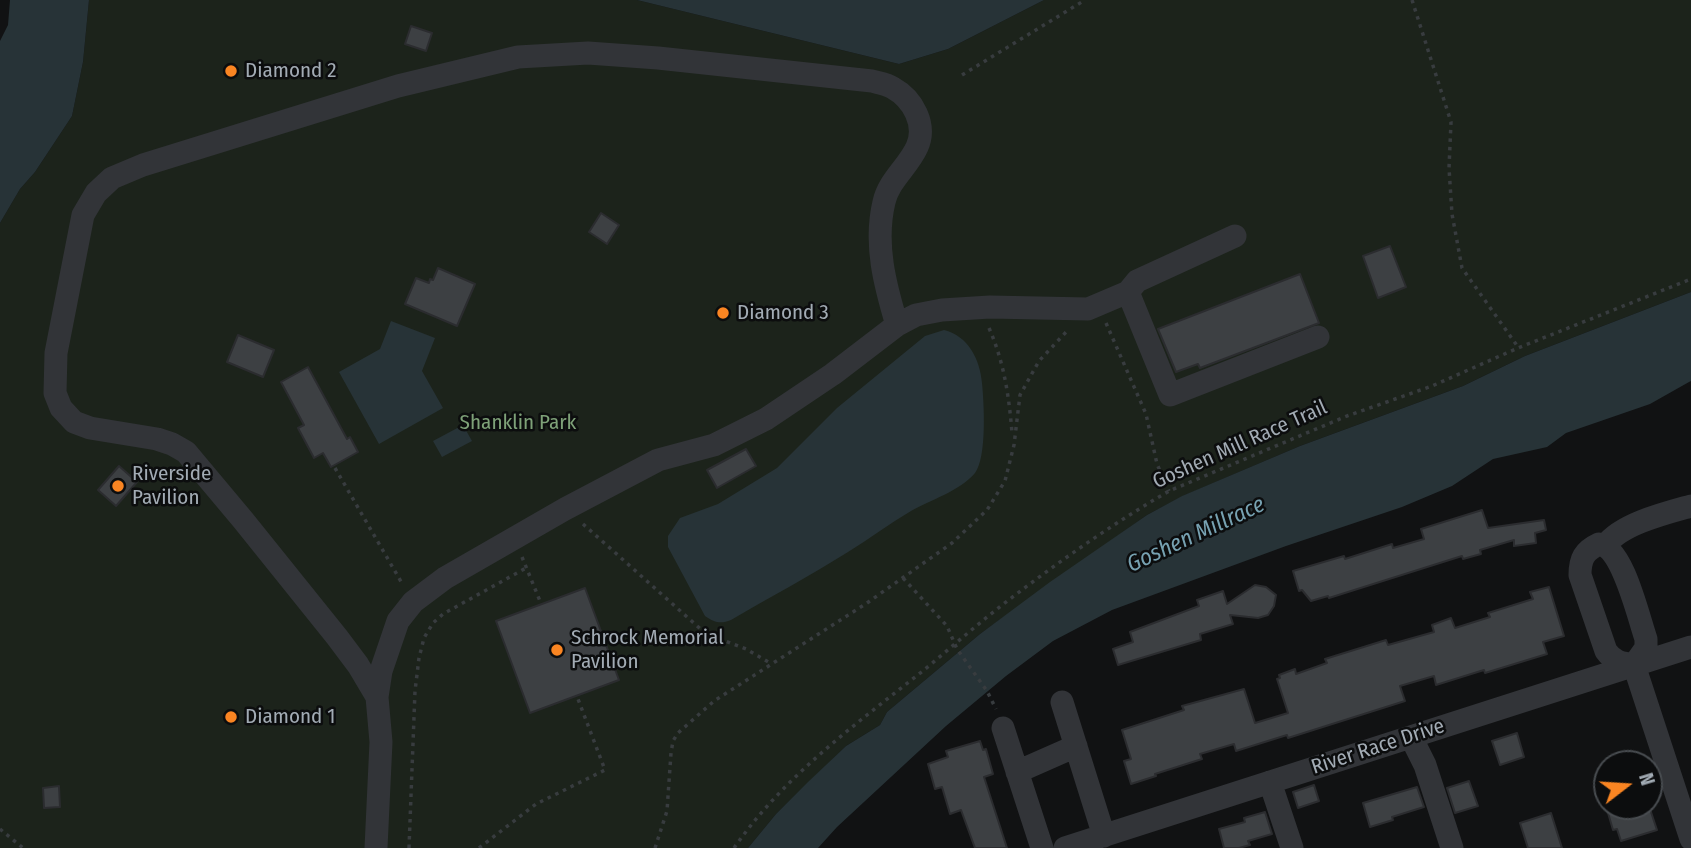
<!DOCTYPE html>
<html>
<head>
<meta charset="utf-8">
<style>
  body { margin:0 }
  #map { position:relative; width:1691px; height:848px; overflow:hidden; background:#111213; font-family:"Fira Sans Condensed",sans-serif }
  canvas { display:block }
  .north { position:absolute; left:1593px; top:750px; width:70px; height:70px; box-sizing:border-box; background:#0c0d0e; border:2px solid #484c50; border-radius:50%; rotate:73deg; font-size:19px; font-weight:700; line-height:28px; text-align:center; color:#a2abb4 }
  .north::after { content:''; display:block; margin:auto; width:24px; height:32px; background:#fa8522; clip-path:polygon(50% 0,100% 100%,50% 72%,0 100%) }
</style>
</head>
<body>
<div id="map">
<canvas width="1691" height="848"></canvas>
<div class="north">N</div>
</div>
<script>
const ctx = document.querySelector('canvas').getContext('2d');
ctx.lineJoin = 'round';
function paint(path, color) {
  ctx.fillStyle = color;
  ctx.fill(path, 'evenodd');
}
function stroke(path, color, width, dash) {
  ctx.strokeStyle = color;
  ctx.lineWidth = width;
  ctx.lineCap = dash ? 'butt' : 'round';
  ctx.setLineDash(dash || []);
  ctx.stroke(path);
}
function label(font, color, halo, rows, align = 'center') {
  ctx.font = font + ' "Fira Sans Condensed",sans-serif';
  ctx.lineWidth = 5;
  ctx.setLineDash([]);
  ctx.textBaseline = 'middle';
  ctx.strokeStyle = halo;
  ctx.fillStyle = color;
  for (const [text, x, y, turn = 0] of rows) {
    ctx.save();
    ctx.translate(x, y);
    ctx.rotate((+turn || 0) * Math.PI / 180);
    ctx.textAlign = isNaN(turn) ? turn : align;
    if (halo) ctx.strokeText(text, 0, 0);
    ctx.fillText(text, 0, 0);
    ctx.restore();
  }
}
paint(new Path2D(`
  M 89,0 L 637,0 L 899,64 L 948,49 L 1044,0 L 1691,0 L 1691,292 L 1525,356 L 1463,386 L 1300,446 L 1183,496 L 1147,515 L 980,634 L 887,712 L 880,725 L 846,746 L 776,814 L 748,848 L 0,848 L 0,223 L 20,189 L 35,172 L 72,116 L 83,62 Z`), '#1c231b');
paint(new Path2D(`
  M 10,0 L 89,0 L 83,62 L 72,116 L 35,172 L 20,189 L 0,223 L 0,41 L 8,25 Z
  M 637,0 L 1044,0 L 948,49 L 899,64 Z
  M 1691,292 L 1691,381 L 1689,382 L 1650,404 L 1566,433 L 1547,447 L 1493,459 L 1452,486 L 1402,507 L 1286,546 L 1112,610 L 1053,641 L 1006,676 L 946,726 L 837,827 L 818,848 L 748,848 L 776,814 L 808,782 L 846,746 L 880,725 L 887,712 L 980,634 L 1050,582 L 1147,515 L 1182,496 L 1300,446 L 1463,386 L 1525,356 Z
  M 391,321 L 435,338 L 422,371 L 443,408 L 379,444 L 339,372 L 380,349 Z
  M 944,330 C 968,336 980,359 982,383 C 984,403 987,457 975,473 C 960,491 930,500 911,511 C 889,524 869,539 848,552 C 810,576 770,597 731,620 C 721,624 715,623 705,616 L 668,547 L 668,536 L 680,518 L 718,504 L 777,468 L 837,408 L 925,336 Z
  M 463,425 L 472,441 L 442,457 L 433,441 Z`), '#273337');
const building = new Path2D(`
  M 411,26 L 432,33 L 426,51 L 405,44 Z
  M 601,213 L 619,225 L 607,244 L 589,232 Z
  M 1390,246 L 1406,287 L 1378,298 L 1363,256 Z
  M 438,268 L 475,284 L 457,326 L 405,304 L 416,278 L 429,283 L 430,279 L 433,280 Z
  M 1300,274 L 1319,323 L 1200,368 L 1198,364 L 1176,372 L 1158,329 Z
  M 238,335 L 274,350 L 263,377 L 227,362 Z
  M 308,367 L 347,439 L 350,437 L 358,452 L 331,467 L 323,453 L 314,458 L 298,428 L 304,425 L 281,382 Z
  M 746,449 L 756,466 L 717,488 L 707,470 Z
  M 119,466 L 137,482 L 116,506 L 98,490 Z
  M 1482,510 L 1488,528 L 1544,520 L 1546,530 L 1535,533 L 1536,543 L 1514,546 L 1514,540 L 1480,550 L 1481,554 L 1463,559 L 1462,556 L 1329,598 L 1328,596 L 1311,601 L 1302,590 L 1299,591 L 1293,571 L 1344,556 L 1345,559 L 1392,544 L 1393,548 L 1424,539 L 1421,529 Z
  M 1255,585 L 1266,587 L 1276,595 L 1274,606 L 1268,615 L 1258,618 L 1230,615 L 1233,624 L 1200,634 L 1201,640 L 1118,665 L 1113,649 L 1133,642 L 1130,632 L 1199,606 L 1197,600 L 1223,591 L 1227,604 Z
  M 1549,587 L 1564,636 L 1543,642 L 1547,654 L 1485,673 L 1484,670 L 1436,685 L 1434,676 L 1400,686 L 1405,701 L 1288,738 L 1287,735 L 1236,751 L 1234,744 L 1200,754 L 1202,759 L 1155,774 L 1156,776 L 1131,784 L 1124,761 L 1131,759 L 1122,730 L 1184,710 L 1182,706 L 1244,689 L 1255,723 L 1288,713 L 1277,679 L 1280,678 L 1279,675 L 1295,669 L 1296,674 L 1327,663 L 1325,659 L 1386,640 L 1388,645 L 1434,632 L 1432,625 L 1451,618 L 1455,628 L 1490,617 L 1488,613 L 1533,599 L 1530,592 Z
  M 585,588 L 619,680 L 530,713 L 496,621 Z
  M 1517,733 L 1524,757 L 1500,765 L 1492,741 Z
  M 980,741 L 983,750 L 986,749 L 993,774 L 984,777 L 1007,848 L 975,848 L 961,810 L 950,814 L 942,787 L 935,789 L 928,764 L 948,757 L 946,751 Z
  M 1469,781 L 1478,806 L 1455,813 L 1447,788 Z
  M 1314,785 L 1319,801 L 1298,808 L 1293,792 Z
  M 59,786 L 60,807 L 44,808 L 43,788 Z
  M 1417,787 L 1424,807 L 1392,817 L 1393,820 L 1370,827 L 1363,803 Z
  M 1606,806 L 1649,806 L 1657,830 L 1621,841 L 1617,829 L 1613,830 Z
  M 1265,812 L 1272,834 L 1248,841 L 1250,845 L 1239,848 L 1224,848 L 1219,829 L 1245,822 L 1244,818 Z
  M 1551,813 L 1562,848 L 1528,848 L 1520,823 Z`);
paint(building, '#3d4043');
stroke(building, '#2b2c2f', 2);
stroke(new Path2D(`
  M 1412,0 L 1451,122 L 1449,168 L 1452,214 L 1462,268 L 1518,347
  M 962,75 L 1085,0
  M 1106,323 L 1146,414 L 1157,464 L 1169,491
  M 989,328 C 1004,362 1009,396 1012,433
  M 335,468 L 403,585
  M 583,524 L 705,633 L 746,649 L 772,664
  M 522,557 L 540,601
  M 903,578 L 947,626 L 957,649 L 987,691 L 996,709
  M 0,829 L 23,848
  M 409,848 L 415,691 L 419,658 L 424,638 L 433,623 L 443,614 L 526,568
  M 479,848 L 536,804 L 605,770 L 578,699
  M 655,848 L 667,811 L 671,753 L 673,741 L 678,733 L 714,701 L 867,603 L 952,543 L 987,510 L 1005,481 L 1014,445 L 1020,395 L 1039,361 L 1068,330
  M 734,848 C 784,776 856,724 924,670 C 953,646 981,621 1010,599 C 1061,560 1114,523 1169,491 L 1347,416 L 1432,386 L 1518,348 L 1691,279`), '#383c3f', 3.5, [3.5, 5]);
stroke(new Path2D(`
  M 1128,292 L 1170,395 L 1318,337
  M 1599,544 C 1623,548 1638,616 1646,639 L 1646,648 L 1634,665 C 1621,663 1614,662 1606,651 L 1580,575 C 1580,559 1584,551 1599,544 Z
  M 1606,545 C 1621,524 1666,513 1691,506
  M 1634,665 L 1691,839
  M 377,697 L 358,665 L 337,637 L 243,520 L 186,452 L 172,444 L 157,439 L 90,428 L 74,422 L 61,408 L 55,393 L 56,353 L 83,215 L 96,193 L 112,178 L 143,165 L 398,86 L 518,57 L 588,53 L 658,58 L 872,81 C 879,83 887,84 893,88 C 913,99 927,125 917,147 C 908,167 889,180 884,202 C 874,244 885,285 897,325
  M 1062,702 L 1104,836
  M 1003,728 L 1042,848
  M 1411,737 L 1425,765 L 1452,848
  M 1017,772 L 1076,746
  M 1270,782 L 1292,848
  M 376,848 L 381,742 L 377,697 L 381,671 L 398,621 L 413,602 L 445,578 L 565,509 L 658,460 L 714,445 L 766,419 L 833,374 L 897,325 L 916,315 L 942,310 L 990,307 L 1088,309 L 1128,292 L 1137,281 L 1235,236
  M 1065,848 L 1691,647`), '#323438', 23);
for (const [x, y, r, color] of [
  [231,71,7,"#fa8522"],
  [723,313,7,"#fa8522"],
  [118,486,7,"#fa8522"],
  [557,650,7,"#fa8522"],
  [231,717,7,"#fa8522"]
]) {
  const dot = new Path2D();
  dot.arc(x, y, r, 0, 2 * Math.PI);
  ctx.fillStyle = color;
  ctx.fill(dot);
  stroke(dot, '#0c0d0e', 2.5);
}
label('21px', '#a2abb4', '#0c0d0e', [
  ["Diamond 2",245,71],
  ["Diamond 3",737,313],
  ["Riverside",132,474],
  ["Pavilion",132,498],
  ["Schrock Memorial",571,638],
  ["Pavilion",571,662],
  ["Diamond 1",245,717]
], 'left');
label('21px', '#7ea178', '#0c0d0e', [
  ["Shanklin Park",518,423]
]);
label('21px', '#a2abb4', '#0c0d0e', [
  ["Goshen Mill Race Trail",1240,445,-24],
  ["River Race Drive",1378,747,-18]
]);
label('italic 23px', '#77a2b2', '#0c0d0e', [
  ["Goshen Millrace",1196,535,-25]
]);
</script>
</body>
</html>
